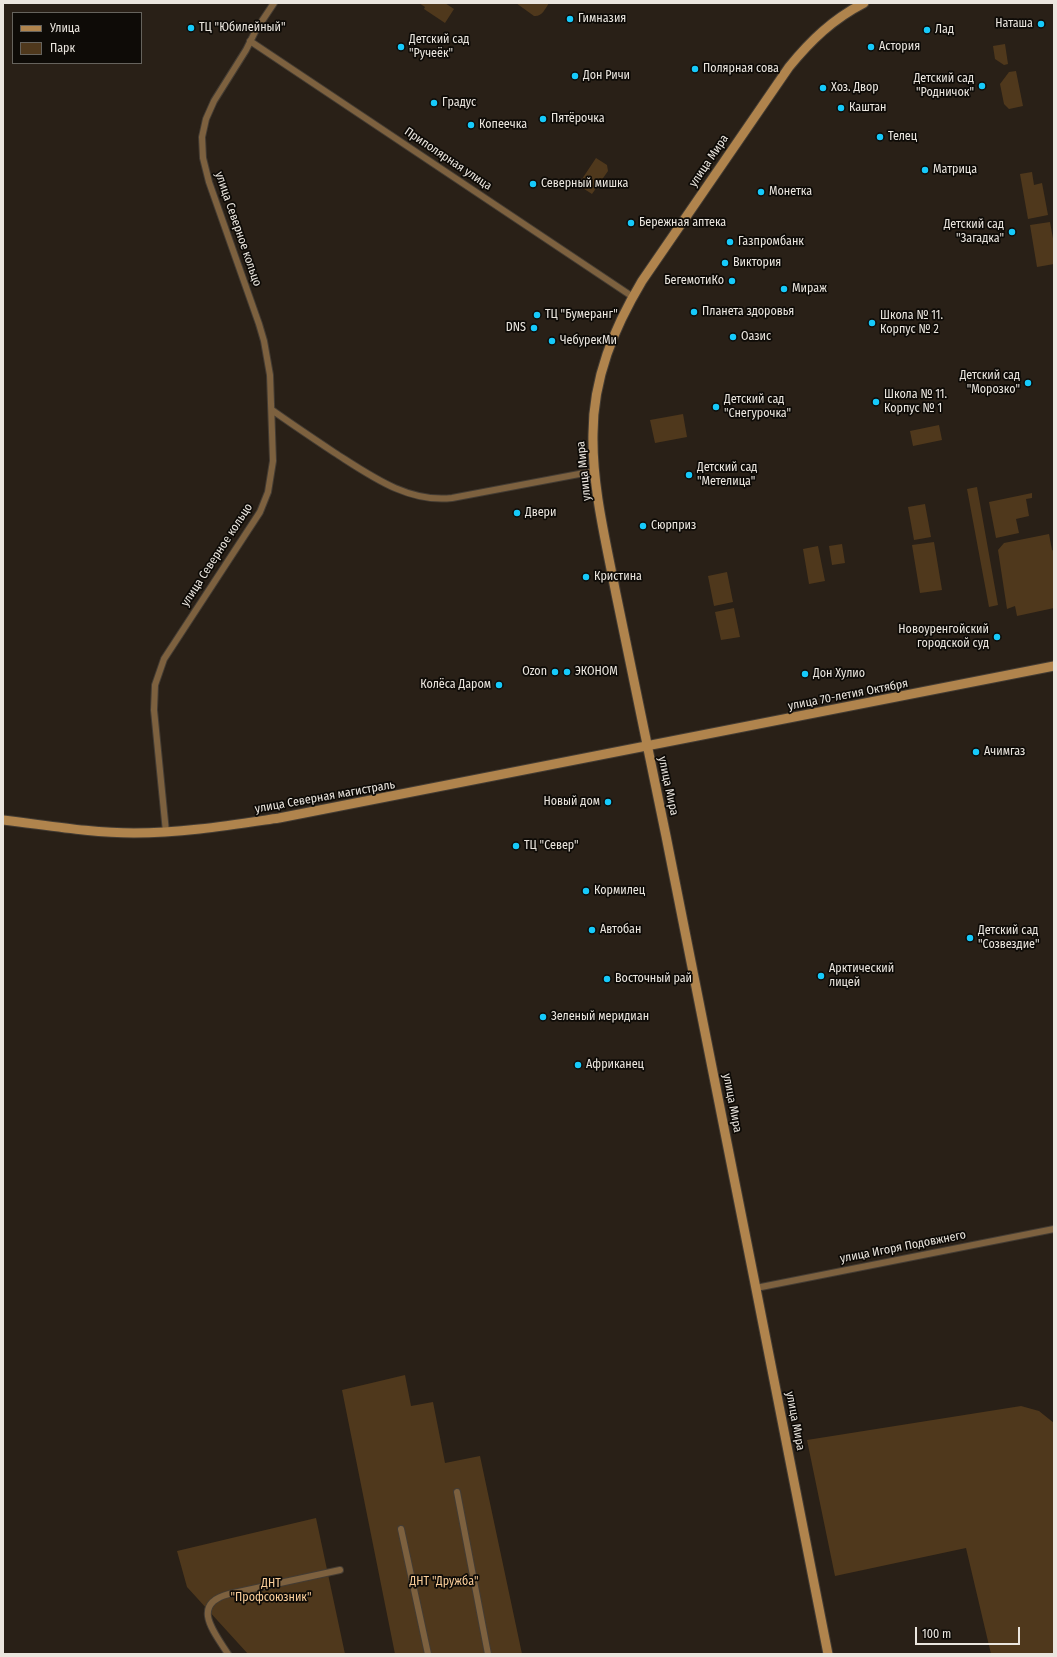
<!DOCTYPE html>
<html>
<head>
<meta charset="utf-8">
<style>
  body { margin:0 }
  #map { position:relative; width:1057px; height:1657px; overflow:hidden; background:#292017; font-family:"Fira Sans Condensed",sans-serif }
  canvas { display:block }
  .frame { position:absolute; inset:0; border:4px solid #ebe6df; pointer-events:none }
  .legend { position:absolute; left:12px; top:12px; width:130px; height:52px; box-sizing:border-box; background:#0e0b07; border:1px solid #66635d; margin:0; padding:5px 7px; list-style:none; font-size:12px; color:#ebe6df }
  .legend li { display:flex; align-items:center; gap:8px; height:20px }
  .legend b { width:20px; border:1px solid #66635d }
  .scale { position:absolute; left:915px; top:1627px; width:105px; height:18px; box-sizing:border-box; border:2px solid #ebe6df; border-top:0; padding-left:5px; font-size:12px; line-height:14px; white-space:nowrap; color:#ebe6df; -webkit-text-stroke:3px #0e0b07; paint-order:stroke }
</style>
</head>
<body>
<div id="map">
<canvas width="1057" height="1657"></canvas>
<div class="frame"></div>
<ul class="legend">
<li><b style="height:5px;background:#b0844d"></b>Улица</li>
<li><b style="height:11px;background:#4f381c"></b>Парк</li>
</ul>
<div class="scale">100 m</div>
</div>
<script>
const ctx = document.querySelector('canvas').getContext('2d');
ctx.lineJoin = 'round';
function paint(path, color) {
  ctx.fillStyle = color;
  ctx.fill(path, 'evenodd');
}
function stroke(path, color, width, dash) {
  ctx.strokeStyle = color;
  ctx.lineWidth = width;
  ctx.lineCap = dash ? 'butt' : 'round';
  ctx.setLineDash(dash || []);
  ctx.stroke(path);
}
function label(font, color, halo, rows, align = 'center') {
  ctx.font = font + ' "Fira Sans Condensed",sans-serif';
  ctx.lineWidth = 3.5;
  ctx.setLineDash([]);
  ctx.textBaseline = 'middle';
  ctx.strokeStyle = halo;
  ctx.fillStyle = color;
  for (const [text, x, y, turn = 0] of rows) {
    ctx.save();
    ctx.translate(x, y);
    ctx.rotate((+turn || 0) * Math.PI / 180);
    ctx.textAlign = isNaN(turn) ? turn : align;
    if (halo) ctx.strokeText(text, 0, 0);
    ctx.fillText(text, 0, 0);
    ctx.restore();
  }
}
paint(new Path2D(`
  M 419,3 L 445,3 L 454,9 L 445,23 L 424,9 L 425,7 Z
  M 516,3 L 549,3 C 545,9 542,17 534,16 Z
  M 1005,44 L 1008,64 L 1004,65 L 995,59 L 993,46 Z
  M 1016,71 L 1023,106 L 1009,109 L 1004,104 L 1000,84 L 1009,72 Z
  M 596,158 L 607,165 L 608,171 L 592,194 L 578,185 Z
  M 1032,172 L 1034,185 L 1042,183 L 1048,215 L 1028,219 L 1020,174 Z
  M 1050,222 L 1054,244 L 1054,264 L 1037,267 L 1030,225 Z
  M 683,414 L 687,437 L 655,443 L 650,420 Z
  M 939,425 L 942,440 L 913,446 L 910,431 Z
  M 977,487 L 998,605 L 989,607 L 967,489 Z
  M 1032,493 L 1032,498 L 1026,499 L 1029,516 L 1016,519 L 1019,533 L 996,538 L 989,502 Z
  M 925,504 L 931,537 L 914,540 L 908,507 Z
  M 1049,534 L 1052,550 L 1054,551 L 1054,608 L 1017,616 L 1015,606 L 1007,609 L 998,550 L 1004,543 Z
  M 934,542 L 942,590 L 920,593 L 912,545 Z
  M 842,544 L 845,563 L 832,565 L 829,546 Z
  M 818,546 L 825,581 L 809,584 L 803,549 Z
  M 727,572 L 733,602 L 714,606 L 708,576 Z
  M 734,608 L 740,637 L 721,640 L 715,612 Z
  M 405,1375 L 411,1406 L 433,1402 L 445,1463 L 480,1456 L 522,1654 L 395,1654 L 342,1390 Z
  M 1021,1406 L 1039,1411 L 1054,1423 L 1054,1654 L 991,1654 L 966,1548 L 835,1576 L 807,1440 Z
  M 316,1518 L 345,1654 L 248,1654 L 187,1587 L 177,1551 Z`), '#4f381c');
const street = new Path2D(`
  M 250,41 L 633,297
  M 272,410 C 293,425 314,439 335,453 C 371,476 408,503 452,498 L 595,471
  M 166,832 L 154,710 L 155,685 L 164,659 L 260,512 L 268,492 L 273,461 L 270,375 L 264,341 L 259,324 L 209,182 L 203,158 L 202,137 L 206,119 L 214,101 L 246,50 L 256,30 L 274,3
  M 756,1288 L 1054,1229
  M 457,1492 L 488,1654
  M 401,1529 L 428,1654
  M 228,1654 C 214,1632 190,1604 229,1594 L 340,1570`);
const secondary = new Path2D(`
  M 3,820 C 46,825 90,833 134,833 C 182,833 231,825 279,818 L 1054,666
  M 828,1654 C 774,1381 721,1109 666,836 C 649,756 633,675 616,594 C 606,542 592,487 593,434 C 593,378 614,328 642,281 L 789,67 C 811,40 833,19 864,3`);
stroke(street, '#443c33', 8);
stroke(secondary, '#443c33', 11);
stroke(street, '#7d613f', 6);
stroke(secondary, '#b0844d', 9);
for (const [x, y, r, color] of [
  [570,19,4,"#16cafb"],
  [1041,24,4,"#16cafb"],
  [191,28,4,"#16cafb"],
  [927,30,4,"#16cafb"],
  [401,47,4,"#16cafb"],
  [871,47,4,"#16cafb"],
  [695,69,4,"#16cafb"],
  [575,76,4,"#16cafb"],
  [982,86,4,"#16cafb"],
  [823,88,4,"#16cafb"],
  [434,103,4,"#16cafb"],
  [841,108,4,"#16cafb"],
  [543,119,4,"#16cafb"],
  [471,125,4,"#16cafb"],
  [880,137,4,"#16cafb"],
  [925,170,4,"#16cafb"],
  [533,184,4,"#16cafb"],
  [761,192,4,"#16cafb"],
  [631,223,4,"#16cafb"],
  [1012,232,4,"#16cafb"],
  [730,242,4,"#16cafb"],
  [725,263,4,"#16cafb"],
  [732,281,4,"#16cafb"],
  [784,289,4,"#16cafb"],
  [694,312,4,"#16cafb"],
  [537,315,4,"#16cafb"],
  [872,323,4,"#16cafb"],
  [534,328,4,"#16cafb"],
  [733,337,4,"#16cafb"],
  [552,341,4,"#16cafb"],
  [1028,383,4,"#16cafb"],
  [876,402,4,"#16cafb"],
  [716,407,4,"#16cafb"],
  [689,475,4,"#16cafb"],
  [517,513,4,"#16cafb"],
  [643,526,4,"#16cafb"],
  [586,577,4,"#16cafb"],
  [997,637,4,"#16cafb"],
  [555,672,4,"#16cafb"],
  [567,672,4,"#16cafb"],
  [805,674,4,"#16cafb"],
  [499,685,4,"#16cafb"],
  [976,752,4,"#16cafb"],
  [608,802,4,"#16cafb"],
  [516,846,4,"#16cafb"],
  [586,891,4,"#16cafb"],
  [592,930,4,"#16cafb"],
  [970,938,4,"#16cafb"],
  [821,976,4,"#16cafb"],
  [607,979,4,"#16cafb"],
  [543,1017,4,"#16cafb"],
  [578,1065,4,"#16cafb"]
]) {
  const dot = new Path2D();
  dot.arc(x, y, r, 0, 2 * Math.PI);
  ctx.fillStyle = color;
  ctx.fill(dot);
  stroke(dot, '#0e0b07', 1.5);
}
label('12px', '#ebe6df', '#0e0b07', [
  ["Гимназия",578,19],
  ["Наташа",1033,24,"right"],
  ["ТЦ \"Юбилейный\"",199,28],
  ["Лад",935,30],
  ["Детский сад",409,40],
  ["\"Ручеёк\"",409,54],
  ["Астория",879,47],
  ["Полярная сова",703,69],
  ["Дон Ричи",583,76],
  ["Детский сад",974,79,"right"],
  ["\"Родничок\"",974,93,"right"],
  ["Хоз. Двор",831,88],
  ["Градус",442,103],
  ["Каштан",849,108],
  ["Пятёрочка",551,119],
  ["Копеечка",479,125],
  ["Телец",888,137],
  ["Матрица",933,170],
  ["Северный мишка",541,184],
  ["Монетка",769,192],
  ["Бережная аптека",639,223],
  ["Детский сад",1004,225,"right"],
  ["\"Загадка\"",1004,239,"right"],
  ["Газпромбанк",738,242],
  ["Виктория",733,263],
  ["БегемотиКо",724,281,"right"],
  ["Мираж",792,289],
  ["Планета здоровья",702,312],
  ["ТЦ \"Бумеранг\"",545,315],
  ["Школа № 11.",880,316],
  ["Корпус № 2",880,330],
  ["DNS",526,328,"right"],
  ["Оазис",741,337],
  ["ЧебурекМи",560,341],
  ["Детский сад",1020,376,"right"],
  ["\"Морозко\"",1020,390,"right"],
  ["Школа № 11.",884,395],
  ["Корпус № 1",884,409],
  ["Детский сад",724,400],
  ["\"Снегурочка\"",724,414],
  ["Детский сад",697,468],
  ["\"Метелица\"",697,482],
  ["Двери",525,513],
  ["Сюрприз",651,526],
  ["Кристина",594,577],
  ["Новоуренгойский",989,630,"right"],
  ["городской суд",989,644,"right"],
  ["Ozon",547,672,"right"],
  ["ЭКОНОМ",575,672],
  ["Дон Хулио",813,674],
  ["Колёса Даром",491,685,"right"],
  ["Ачимгаз",984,752],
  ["Новый дом",600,802,"right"],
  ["ТЦ \"Север\"",524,846],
  ["Кормилец",594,891],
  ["Автобан",600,930],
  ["Детский сад",978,931],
  ["\"Созвездие\"",978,945],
  ["Арктический",829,969],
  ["лицей",829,983],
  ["Восточный рай",615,979],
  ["Зеленый меридиан",551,1017],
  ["Африканец",586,1065]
], 'left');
label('12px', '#ebe6df', '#0e0b07', [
  ["Приполярная улица",448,159,34],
  ["улица Мира",709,161,-56],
  ["улица Северное кольцо",238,229,71],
  ["улица Мира",584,471,-96],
  ["улица Северное кольцо",217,555,-57],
  ["улица 70-летия Октября",848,695,-11],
  ["улица Мира",668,786,78],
  ["улица Северная магистраль",325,797,-10],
  ["улица Мира",732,1103,79],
  ["улица Игоря Подовжнего",903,1247,-11],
  ["улица Мира",795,1421,79]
]);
label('12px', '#face9a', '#0e0b07', [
  ["ДНТ \"Дружба\"",444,1582],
  ["ДНТ",271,1584],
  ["\"Профсоюзник\"",271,1598]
]);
</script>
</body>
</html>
